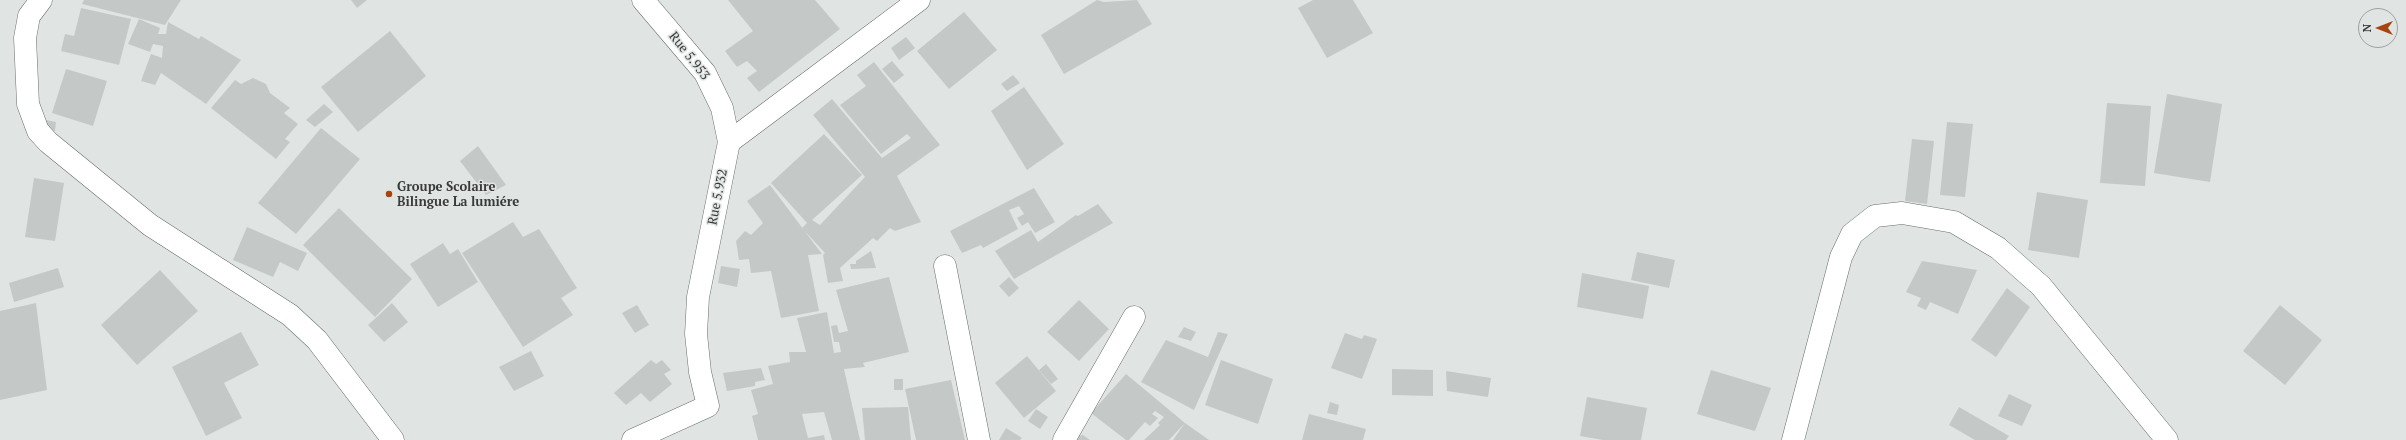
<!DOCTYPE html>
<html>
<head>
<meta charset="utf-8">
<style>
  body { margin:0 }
  #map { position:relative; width:2406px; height:440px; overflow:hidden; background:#e0e5e3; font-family:"PT Serif",serif }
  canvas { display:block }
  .north { position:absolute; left:2358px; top:8px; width:40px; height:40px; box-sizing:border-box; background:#e0e5e3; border:1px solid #9da1a0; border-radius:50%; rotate:270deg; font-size:11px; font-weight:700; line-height:16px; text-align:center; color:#393b3b }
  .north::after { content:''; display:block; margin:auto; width:14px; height:18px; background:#a6430f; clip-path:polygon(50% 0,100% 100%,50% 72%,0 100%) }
</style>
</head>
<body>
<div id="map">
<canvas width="2406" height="440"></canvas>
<div class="north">N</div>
</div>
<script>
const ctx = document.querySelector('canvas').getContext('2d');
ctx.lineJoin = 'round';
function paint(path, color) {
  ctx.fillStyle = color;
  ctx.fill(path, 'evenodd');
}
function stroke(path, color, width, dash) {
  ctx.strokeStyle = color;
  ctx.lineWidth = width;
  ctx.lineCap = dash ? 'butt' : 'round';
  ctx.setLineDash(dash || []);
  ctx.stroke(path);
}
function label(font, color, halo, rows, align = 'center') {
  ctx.font = font + ' "PT Serif",serif';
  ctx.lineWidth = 3;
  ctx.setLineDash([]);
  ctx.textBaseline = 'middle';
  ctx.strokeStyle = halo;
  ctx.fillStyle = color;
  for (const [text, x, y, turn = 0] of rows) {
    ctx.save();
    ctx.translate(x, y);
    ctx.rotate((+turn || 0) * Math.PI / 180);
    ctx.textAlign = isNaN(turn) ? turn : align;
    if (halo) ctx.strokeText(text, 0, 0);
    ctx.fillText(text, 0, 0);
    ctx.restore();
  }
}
paint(new Path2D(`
  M 84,0 L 181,0 L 165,25 L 82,4 Z
  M 351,0 L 367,0 L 357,8 Z
  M 728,0 L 815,0 L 840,29 L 759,92 L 747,78 L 757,71 L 747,61 L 737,67 L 725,51 L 753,31 Z
  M 1097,0 L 1104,2 L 1137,0 L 1152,24 L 1064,74 L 1041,35 Z
  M 1313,0 L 1353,0 L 1373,33 L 1327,58 L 1298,8 Z
  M 81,8 L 131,19 L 119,65 L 61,51 L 65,34 L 74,36 Z
  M 964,12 L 997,50 L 949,89 L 917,51 Z
  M 139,19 L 160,28 L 158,34 L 166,34 L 168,22 L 199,39 L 201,36 L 241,60 L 206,104 L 161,73 L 155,85 L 141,81 L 151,54 L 162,58 L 163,46 L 153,44 L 150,52 L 128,44 Z
  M 390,31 L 426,76 L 358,132 L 321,87 Z
  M 906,37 L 915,48 L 899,60 L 891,48 Z
  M 892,61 L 904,75 L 894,83 L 882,69 Z
  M 874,62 L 940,145 L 897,176 L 921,222 L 895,231 L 890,228 L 877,241 L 873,238 L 840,268 L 843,281 L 828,283 L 823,255 L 825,253 L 802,228 L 807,223 L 771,183 L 824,134 L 862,175 L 812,220 L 820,225 L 865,177 L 813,115 L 832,99 L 882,158 L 911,138 L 907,134 L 881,154 L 840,105 L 866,86 L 857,75 Z
  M 66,69 L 107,81 L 93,126 L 52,113 Z
  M 1013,75 L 1020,83 L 1007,91 L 1001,84 Z
  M 253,78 L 266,84 L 270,93 L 290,108 L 284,113 L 298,124 L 285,139 L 290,142 L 276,159 L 211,108 L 235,80 L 241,84 Z
  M 1024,87 L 1064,144 L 1027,170 L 991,111 Z
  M 2167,94 L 2222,104 L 2210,182 L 2154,173 Z
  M 2107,103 L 2151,106 L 2145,186 L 2100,183 Z
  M 324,104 L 333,112 L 315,127 L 306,120 Z
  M 46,120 L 56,122 L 55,131 L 45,130 Z
  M 1947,122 L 1973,124 L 1965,197 L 1940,195 Z
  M 321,128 L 360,159 L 296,234 L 258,203 Z
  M 1912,139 L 1934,141 L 1927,204 L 1905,201 Z
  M 478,146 L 506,185 L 486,195 L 460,161 Z
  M 34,178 L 64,183 L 55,241 L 25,237 Z
  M 770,185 L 822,254 L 808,255 L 819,311 L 781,318 L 771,271 L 751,273 L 749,259 L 739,260 L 736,241 L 745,231 L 751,235 L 763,223 L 747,201 Z
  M 1034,188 L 1055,222 L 1035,233 L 1028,222 L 1022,226 L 1017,218 L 1024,214 L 1019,206 L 1009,210 L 1018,229 L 983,248 L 981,245 L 962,253 L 950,231 Z
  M 2037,192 L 2088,200 L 2079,258 L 2028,250 Z
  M 1098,204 L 1113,223 L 1014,279 L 995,251 L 1031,230 L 1038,242 L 1076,215 L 1078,216 Z
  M 339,208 L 412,279 L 375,317 L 303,245 Z
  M 513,222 L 523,237 L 539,229 L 577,288 L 561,298 L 573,315 L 523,347 L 462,253 Z
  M 247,227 L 307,253 L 298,271 L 280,262 L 273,277 L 233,260 Z
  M 443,243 L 450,254 L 458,249 L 478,282 L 438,307 L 410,264 Z
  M 871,251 L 876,268 L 851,269 L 850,264 L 856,264 L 856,261 Z
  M 1637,252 L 1675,260 L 1669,288 L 1631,280 Z
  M 1922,261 L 1977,270 L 1958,314 L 1930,302 L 1926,310 L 1917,306 L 1921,298 L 1906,292 Z
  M 721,266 L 740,269 L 737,287 L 718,283 Z
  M 58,268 L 64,287 L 14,302 L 9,283 Z
  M 160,270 L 198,311 L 137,365 L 101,325 Z
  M 1582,273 L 1649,286 L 1643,319 L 1577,307 Z
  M 889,277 L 909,352 L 863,363 L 865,367 L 844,369 L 860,440 L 832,440 L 824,412 L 802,414 L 808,438 L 824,435 L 825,440 L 758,440 L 752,416 L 758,414 L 751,390 L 773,384 L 768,366 L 790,362 L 789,352 L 806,352 L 797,318 L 827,312 L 834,353 L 841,352 L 839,342 L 834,342 L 831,326 L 837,325 L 839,333 L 848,331 L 836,290 Z
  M 1009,277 L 1019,288 L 1009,297 L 999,286 Z
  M 2007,288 L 2030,307 L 1996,357 L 1971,340 Z
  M 1079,300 L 1109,329 L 1079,361 L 1047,332 Z
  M 36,303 L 47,390 L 0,400 L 0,311 Z
  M 392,303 L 408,322 L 384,342 L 368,325 Z
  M 637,305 L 649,325 L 635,333 L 622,313 Z
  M 2280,305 L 2322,340 L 2285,385 L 2243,351 Z
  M 1184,327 L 1196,332 L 1191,341 L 1178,337 Z
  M 241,332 L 259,365 L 224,383 L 242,418 L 206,436 L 172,367 Z
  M 1218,332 L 1228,334 L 1194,410 L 1141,382 L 1166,340 L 1208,357 Z
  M 1345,333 L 1362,339 L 1364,335 L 1377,339 L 1362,379 L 1331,368 Z
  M 531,351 L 544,376 L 514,391 L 499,367 Z
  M 1027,356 L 1056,391 L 1024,418 L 995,383 Z
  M 651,360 L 656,364 L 662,360 L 671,370 L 664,374 L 672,384 L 650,402 L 641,393 L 626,405 L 614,393 Z
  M 1221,360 L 1273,379 L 1258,424 L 1205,405 Z
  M 1046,364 L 1058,379 L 1051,384 L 1039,370 Z
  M 761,368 L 765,380 L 755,382 L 755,386 L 727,391 L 723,373 Z
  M 1392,369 L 1433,370 L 1433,396 L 1392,395 Z
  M 1711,370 L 1771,388 L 1755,431 L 1697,414 Z
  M 1446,371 L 1491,378 L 1488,397 L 1447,391 Z
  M 1126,374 L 1185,423 L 1209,440 L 1173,440 L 1185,423 L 1169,440 L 1144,440 L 1160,425 L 1158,423 L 1164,417 L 1155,411 L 1152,414 L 1158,418 L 1150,426 L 1145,422 L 1129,440 L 1126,440 L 1091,413 Z
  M 894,379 L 903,379 L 903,390 L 894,390 Z
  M 951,380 L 965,440 L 916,440 L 905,389 Z
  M 2009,394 L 2032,405 L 2022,426 L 1998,416 Z
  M 1587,397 L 1647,408 L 1641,440 L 1603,440 L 1580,436 Z
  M 1330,402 L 1339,405 L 1337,415 L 1327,413 Z
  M 908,407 L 911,440 L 865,440 L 862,408 Z
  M 1959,407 L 2009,436 L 2006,440 L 1975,440 L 1949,425 Z
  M 1036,409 L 1048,417 L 1040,429 L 1028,421 Z
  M 1309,414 L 1366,429 L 1363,440 L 1302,440 Z
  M 1006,428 L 1022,438 L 1020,440 L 999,440 Z
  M 1083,435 L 1090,440 L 1069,440 L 1070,438 Z`), '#c4c9c8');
const minor = new Path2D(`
  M 41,0 L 29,16 L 25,38 L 28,104 L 38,131 L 48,142 L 150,225 L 290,315 L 317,340 L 393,440
  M 643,0 L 705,73 L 722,108 L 729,142
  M 945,266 L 979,440
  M 633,440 L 708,406 L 700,372 L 696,334 L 698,297 L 729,142 L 919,0
  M 1064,440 L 1134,317
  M 1793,440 L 1841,257 L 1852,234 L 1875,216 L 1902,213 L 1954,222 L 1998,248 L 2041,286 L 2167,440`);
stroke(minor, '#696e6d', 23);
stroke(minor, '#fff', 22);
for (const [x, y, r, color] of [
  [389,194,4,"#a6430f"]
]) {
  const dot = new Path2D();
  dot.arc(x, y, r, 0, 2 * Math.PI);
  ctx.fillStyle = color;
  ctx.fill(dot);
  stroke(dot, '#e0e5e3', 1.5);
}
label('13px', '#393b3b', '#e0e5e3', [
  ["Rue 5.953",689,56,52],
  ["Rue 5.932",718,197,-79]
]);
label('bold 13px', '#393b3b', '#e0e5e3', [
  ["Groupe Scolaire",397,187],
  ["Bilingue La lumiére",397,202]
], 'left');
</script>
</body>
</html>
